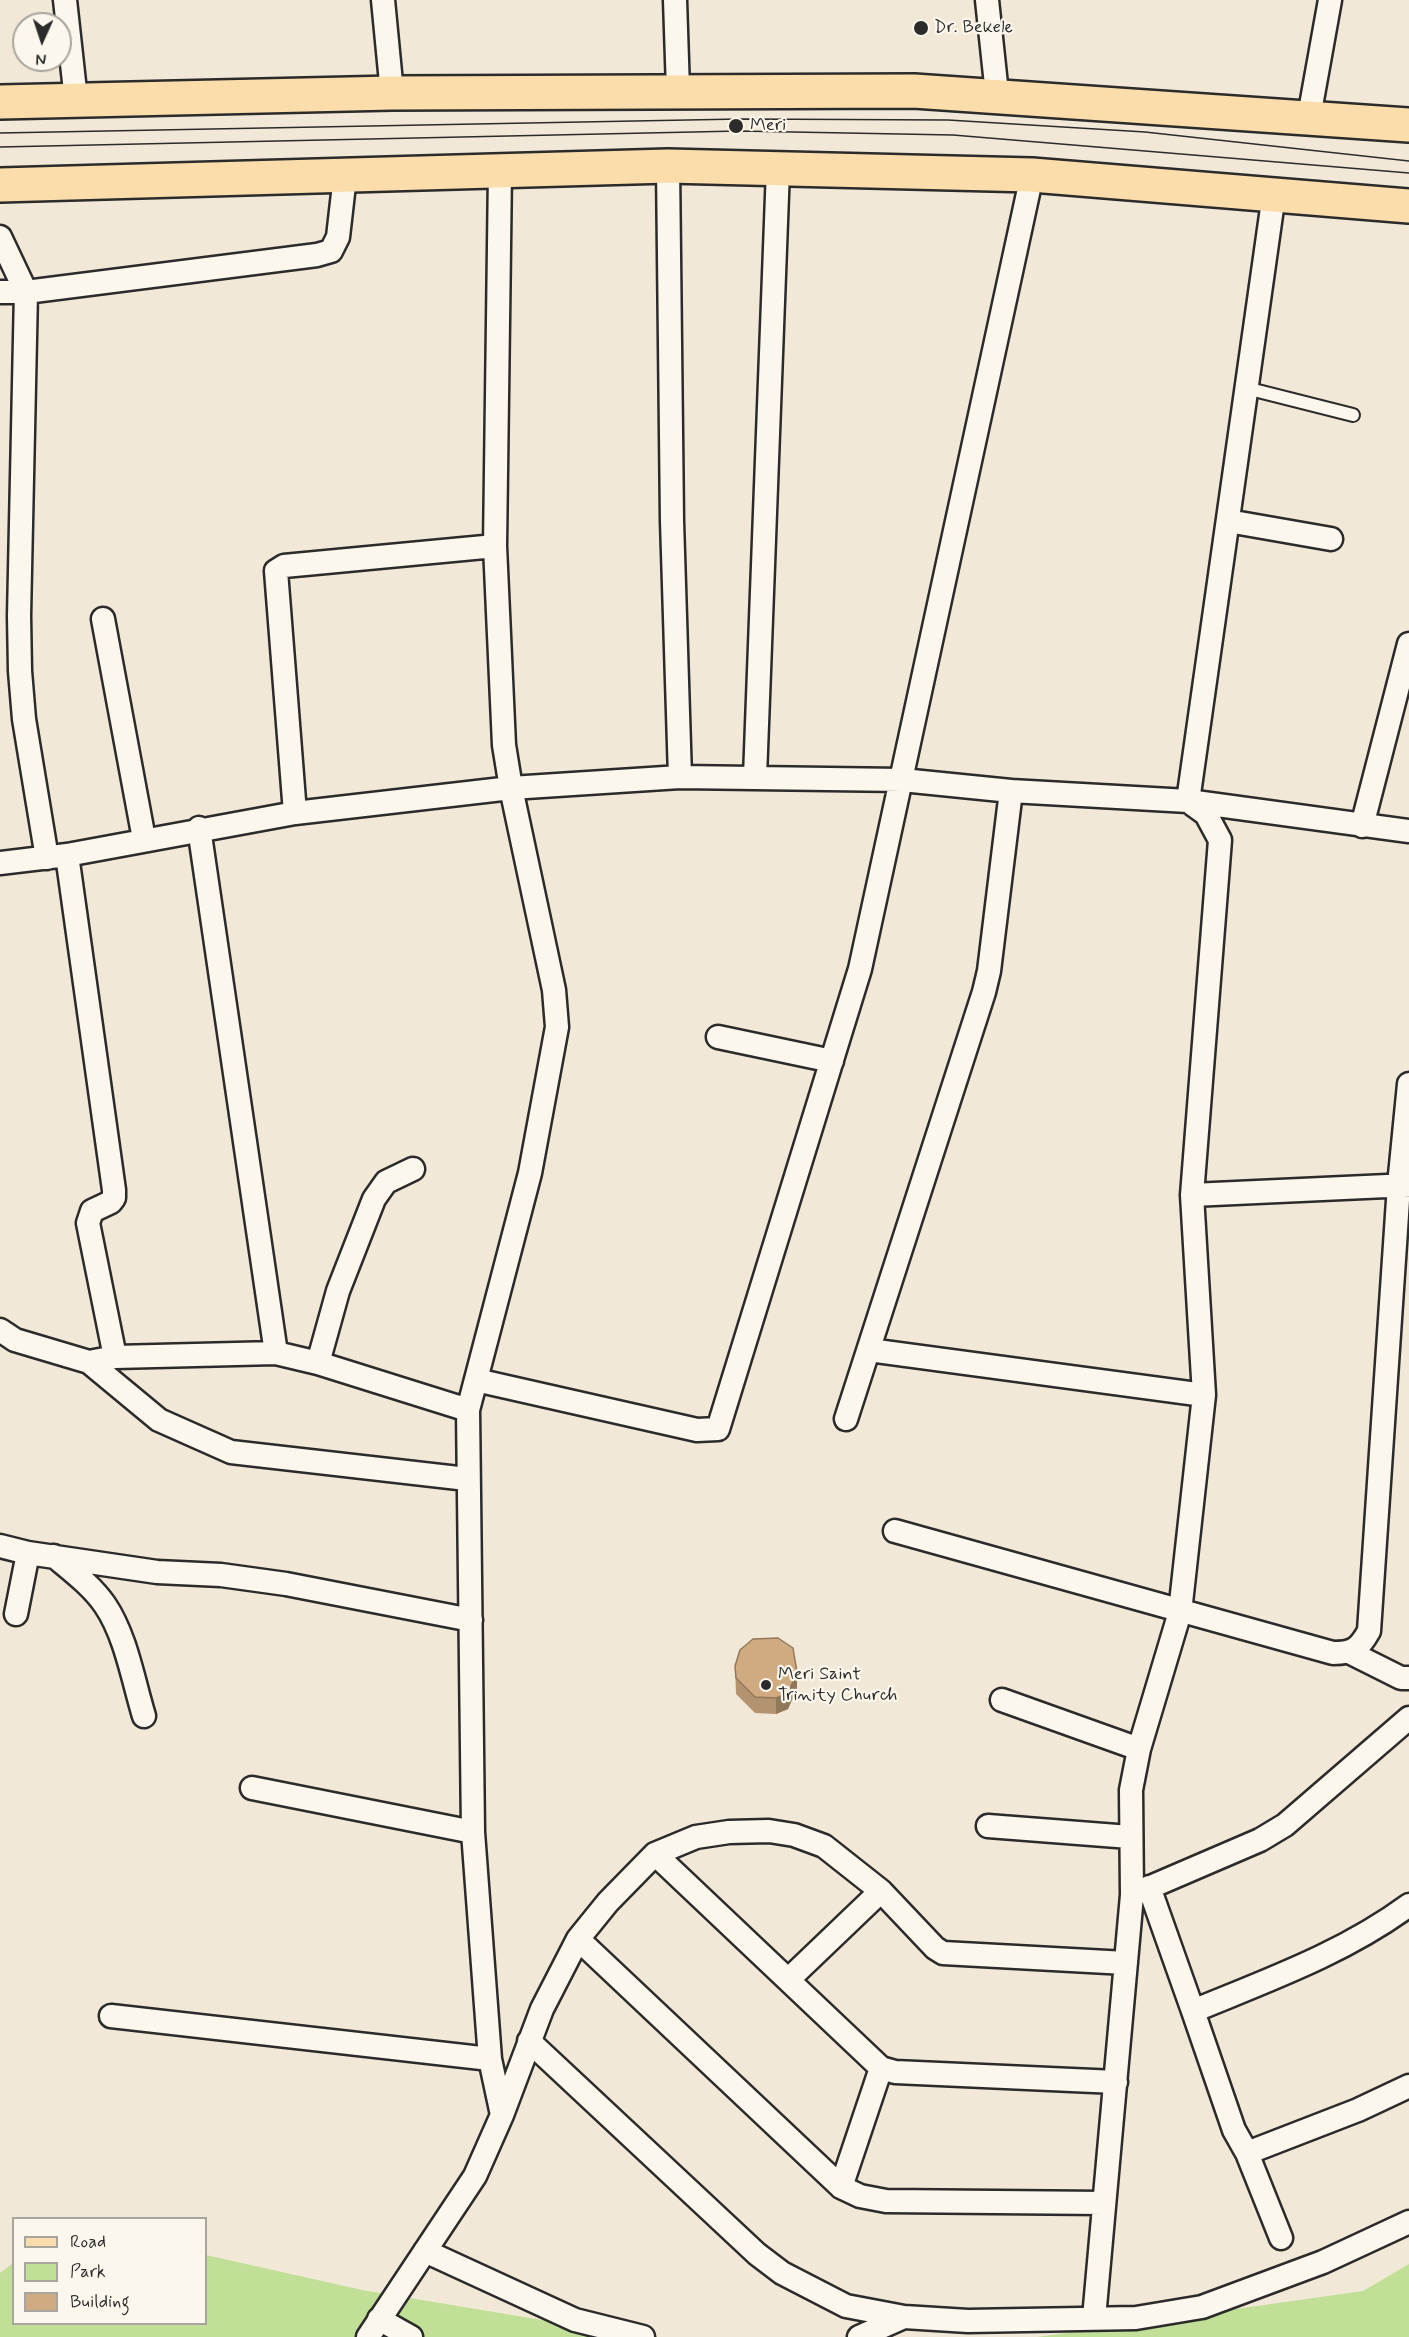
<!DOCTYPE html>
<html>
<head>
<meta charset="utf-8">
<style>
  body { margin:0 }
  #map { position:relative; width:1409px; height:2337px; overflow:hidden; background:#f2e8d7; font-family:Mynerve,sans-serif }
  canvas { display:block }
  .legend { position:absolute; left:12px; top:2217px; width:195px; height:108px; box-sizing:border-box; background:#fbf7ec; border:2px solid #a8a59f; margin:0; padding:8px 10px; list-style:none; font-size:18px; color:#2b2b2b }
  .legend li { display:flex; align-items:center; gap:12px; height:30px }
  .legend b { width:30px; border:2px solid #a8a59f }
  .north { position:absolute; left:12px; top:12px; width:60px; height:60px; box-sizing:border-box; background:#fbf7ec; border:2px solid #a8a59f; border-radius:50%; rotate:183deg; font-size:16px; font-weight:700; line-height:24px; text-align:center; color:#2b2b2b }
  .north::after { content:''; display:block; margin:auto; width:21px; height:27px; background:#2b2b2b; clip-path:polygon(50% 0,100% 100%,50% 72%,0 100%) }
</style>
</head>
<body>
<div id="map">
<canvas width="1409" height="2337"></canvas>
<ul class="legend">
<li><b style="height:8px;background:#faddab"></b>Road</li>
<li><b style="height:16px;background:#c1df96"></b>Park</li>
<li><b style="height:16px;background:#d0ab82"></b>Building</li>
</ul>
<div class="north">N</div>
</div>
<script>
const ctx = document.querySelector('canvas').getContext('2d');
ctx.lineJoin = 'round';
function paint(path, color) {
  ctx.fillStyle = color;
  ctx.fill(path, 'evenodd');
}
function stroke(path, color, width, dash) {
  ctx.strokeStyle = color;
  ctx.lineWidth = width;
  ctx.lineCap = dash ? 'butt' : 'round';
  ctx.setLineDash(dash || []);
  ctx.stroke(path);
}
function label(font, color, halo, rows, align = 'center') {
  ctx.font = font + ' Mynerve,sans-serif';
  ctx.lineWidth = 4.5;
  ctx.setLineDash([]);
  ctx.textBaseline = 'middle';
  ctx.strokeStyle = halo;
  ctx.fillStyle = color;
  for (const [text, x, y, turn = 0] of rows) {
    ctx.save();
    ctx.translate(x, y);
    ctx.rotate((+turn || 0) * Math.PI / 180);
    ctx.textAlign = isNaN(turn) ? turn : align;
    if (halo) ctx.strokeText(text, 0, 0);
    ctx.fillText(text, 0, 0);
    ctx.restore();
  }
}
paint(new Path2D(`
  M 206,2255 L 362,2290 L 644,2337 L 0,2337 L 0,2273 L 13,2263 L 14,2324 L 206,2324 Z
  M 1409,2264 L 1409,2337 L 1037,2337 L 1363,2291 Z`), '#c1df96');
const lane = new Path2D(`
  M 1246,388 L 1353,415`);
const street = new Path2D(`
  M 65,0 L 76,100
  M 383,0 L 392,93
  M 675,0 L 678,90
  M 987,0 L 997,94
  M 1309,117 L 1330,0
  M 668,166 L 672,521 L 680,777
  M 0,237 L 26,292 L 19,616 L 20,671 L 24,719 L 47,858
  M 0,292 L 26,292 L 317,255 L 331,251 L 338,237 L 345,176
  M 1228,521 L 1331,539
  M 103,619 L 144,839
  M 755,777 L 778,169
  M 295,813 L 276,571 L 284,566 L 495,546
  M 1362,826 L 1409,644
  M 199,828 L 276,1353
  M 67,855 L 114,1190 L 114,1198 L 111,1202 L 92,1211 L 88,1223 L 115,1357
  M 0,863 L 67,855 L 295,813 L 511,788 L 680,777 L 902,780 L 1011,791 L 1188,801 L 1409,831
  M 718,1037 L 832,1061
  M 1192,1195 L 1409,1185
  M 0,1330 L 15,1340 L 89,1362
  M 869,1350 L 1204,1395
  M 318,1363 L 338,1291 L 374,1199 L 386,1182 L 413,1169
  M 476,1380 L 697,1430 L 718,1429 L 860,969 L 1032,175
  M 846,1419 L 984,992 L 989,971 L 1011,791
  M 467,1479 L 231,1452 L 159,1420 L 89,1362 L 115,1357 L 276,1353 L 318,1363 L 468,1410
  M 895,1531 L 1333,1653 C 1353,1653 1359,1649 1369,1631 L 1399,1185 L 1409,1084
  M 0,1546 L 28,1553 L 16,1614
  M 28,1553 L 157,1572 L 221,1575 L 286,1584 L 471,1620
  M 54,1556 C 72,1571 92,1586 105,1605 C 126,1636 133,1680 144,1716
  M 1351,1653 L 1401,1678 L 1409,1678
  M 1002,1700 L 1139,1749
  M 252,1788 L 473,1832
  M 988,1826 L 1130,1837
  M 655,1854 L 881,2068 L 895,2072 L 1116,2082
  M 1149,1887 L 1193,2011
  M 1132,1895 L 1260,1840 L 1285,1825 L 1409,1718
  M 578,1939 L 841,2187 L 860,2196 L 886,2201 L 1104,2203
  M 789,1979 L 881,1891 L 935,1948 L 943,1953 L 1126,1963
  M 111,2016 L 490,2059
  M 529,2041 L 757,2254 L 782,2273 L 846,2306 L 904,2317
  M 502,2115 L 542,2009 L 578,1939 L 608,1902 L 655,1854 L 696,1837 L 729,1832 L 769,1831 L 794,1835 L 824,1846 L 881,1891
  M 1247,2153 L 1358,2110 L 1409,2086
  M 841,2187 L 881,2068
  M 1281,2238 L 1247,2153 L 1234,2130 L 1193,2011 C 1268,1980 1344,1953 1409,1905
  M 425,2251 L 575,2320 L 643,2337
  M 1094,2318 L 1132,1895 L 1131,1790 L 1139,1749 L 1180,1612 L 1204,1395 L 1192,1195 L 1220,840 L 1206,814 L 1188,801 L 1274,194
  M 379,2319 L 411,2337
  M 368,2337 L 475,2176 L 502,2115 L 490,2059 L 473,1832 L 468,1410 L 530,1173 L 557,1027 L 554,990 L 511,788 L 504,745 L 495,546 L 500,171
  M 859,2337 L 904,2317 L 968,2321 L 1136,2318 L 1202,2307 L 1323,2262 L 1409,2222`);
const primary = new Path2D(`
  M 0,102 L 392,93 L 914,91 L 1409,125
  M 0,185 L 668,166 L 1032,175 L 1409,206`);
stroke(lane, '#2b2b2b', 16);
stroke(street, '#2b2b2b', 27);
stroke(primary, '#2b2b2b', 38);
stroke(lane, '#fbf7ec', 12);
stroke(street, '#fbf7ec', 22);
stroke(primary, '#faddab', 33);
stroke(new Path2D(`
  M 0,133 L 740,119 L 948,120 L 1145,132 L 1409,161
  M 0,147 L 739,131 L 953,135 L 1409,173`), '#2b2b2b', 1.5);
paint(new Path2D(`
  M 735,1666 L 797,1688 L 788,1709 L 776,1714 L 755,1713 L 736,1694 Z`), '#b39370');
paint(new Path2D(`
  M 797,1672 L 797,1688 L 788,1709 L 776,1714 L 776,1698 Z`), '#92785b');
const building = new Path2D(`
  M 778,1638 L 793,1648 L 797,1672 L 788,1693 L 776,1698 L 755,1697 L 736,1678 L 735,1666 L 740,1650 L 753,1639 Z`);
paint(building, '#d0ab82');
stroke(building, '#92785b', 1.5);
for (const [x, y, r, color] of [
  [921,28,8,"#2b2b2b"],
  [736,126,8,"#2b2b2b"],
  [766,1685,6,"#2b2b2b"]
]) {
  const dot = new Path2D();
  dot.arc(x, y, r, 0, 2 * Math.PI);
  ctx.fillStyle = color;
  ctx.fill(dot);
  stroke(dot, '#fbf7ec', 2);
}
label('18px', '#2b2b2b', '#fbf7ec', [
  ["Dr. Bekele",934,28],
  ["Meri",750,126],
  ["Meri Saint",778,1675],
  ["Trinity Church",778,1696]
], 'left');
</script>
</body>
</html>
